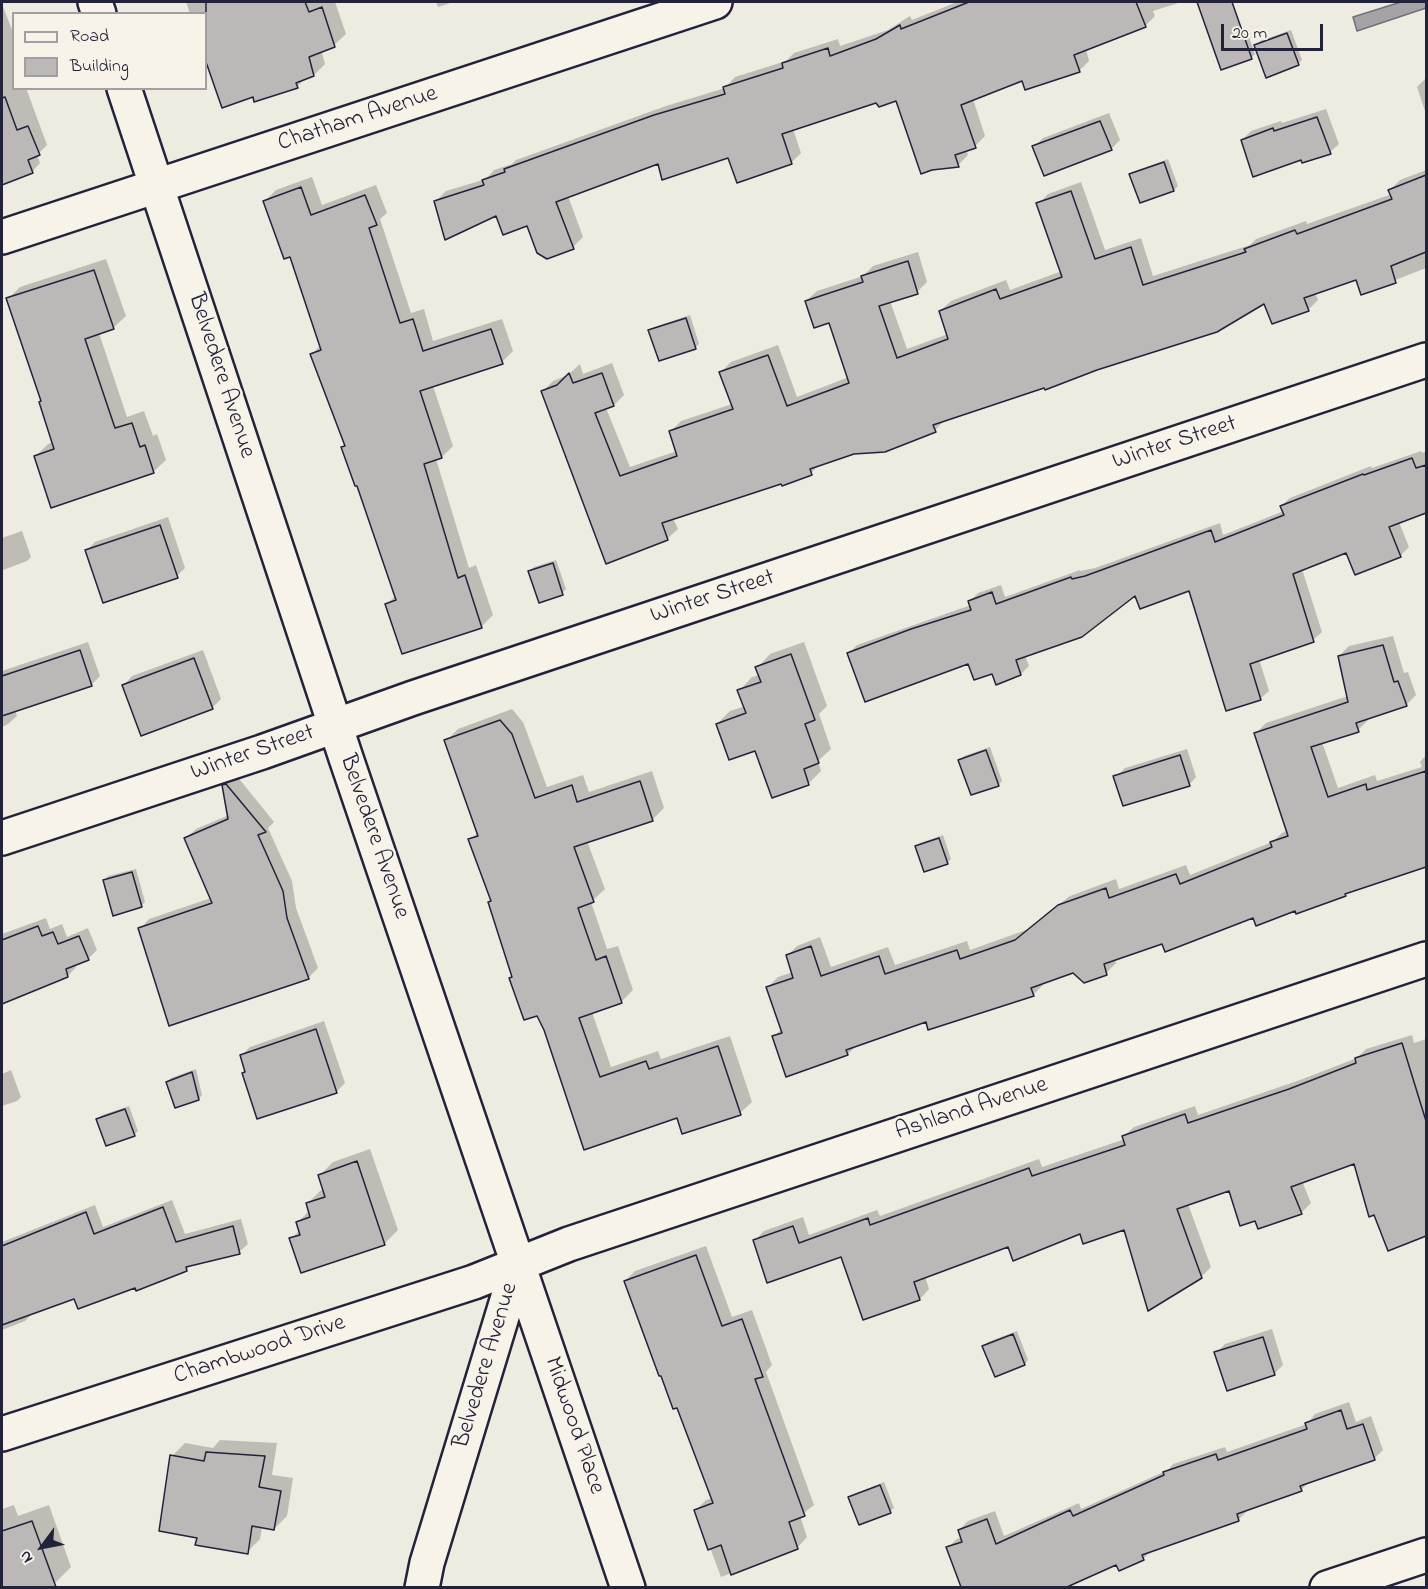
<!DOCTYPE html>
<html>
<head>
<meta charset="utf-8">
<style>
  body { margin:0 }
  #map { position:relative; width:1428px; height:1589px; overflow:hidden; background:#eeebe1; font-family:"Indie Flower",sans-serif }
  canvas { display:block }
  .frame { position:absolute; inset:0; border:3px solid #22223b; pointer-events:none }
  .legend { position:absolute; left:12px; top:12px; width:195px; height:78px; box-sizing:border-box; background:#f7f3e8; border:2px solid #a29fa3; margin:0; padding:8px 10px; list-style:none; font-size:18px; color:#22223b }
  .legend li { display:flex; align-items:center; gap:12px; height:30px }
  .legend b { width:30px; border:2px solid #a29fa3 }
  .north { position:absolute; left:12px; top:1517px; width:60px; height:60px; -webkit-text-stroke:4px #f7f3e8; paint-order:stroke; rotate:238deg; font-size:16px; font-weight:700; line-height:24px; text-align:center; color:#22223b }
  .north::after { content:''; display:block; margin:auto; width:21px; height:27px; background:#22223b; clip-path:polygon(50% 0,100% 100%,50% 72%,0 100%) }
  .scale { position:absolute; left:1221px; top:24px; width:102px; height:27px; box-sizing:border-box; border:3px solid #22223b; border-top:0; padding-left:8px; font-size:18px; line-height:21px; white-space:nowrap; color:#22223b; -webkit-text-stroke:4px #f7f3e8; paint-order:stroke }
</style>
</head>
<body>
<div id="map">
<canvas width="1428" height="1589"></canvas>
<div class="frame"></div>
<ul class="legend">
<li><b style="height:8px;background:#f7f3e8"></b>Road</li>
<li><b style="height:16px;background:#bbb8b7"></b>Building</li>
</ul>
<div class="north">N</div>
<div class="scale">20 m</div>
</div>
<script>
const ctx = document.querySelector('canvas').getContext('2d');
ctx.lineJoin = 'round';
function paint(path, color) {
  ctx.fillStyle = color;
  ctx.fill(path, 'evenodd');
}
function stroke(path, color, width, dash) {
  ctx.strokeStyle = color;
  ctx.lineWidth = width;
  ctx.lineCap = dash ? 'butt' : 'round';
  ctx.setLineDash(dash || []);
  ctx.stroke(path);
}
function label(font, color, halo, rows, align = 'center') {
  ctx.font = font + ' "Indie Flower",sans-serif';
  ctx.lineWidth = 5;
  ctx.setLineDash([]);
  ctx.textBaseline = 'middle';
  ctx.strokeStyle = halo;
  ctx.fillStyle = color;
  for (const [text, x, y, turn = 0] of rows) {
    ctx.save();
    ctx.translate(x, y);
    ctx.rotate((+turn || 0) * Math.PI / 180);
    ctx.textAlign = isNaN(turn) ? turn : align;
    if (halo) ctx.strokeText(text, 0, 0);
    ctx.fillText(text, 0, 0);
    ctx.restore();
  }
}
const water = new Path2D(`
  M 1401,2 L 1426,2 L 1426,8 L 1357,31 L 1353,17 Z`);
paint(water, '#a6a3a6');
stroke(water, '#716f7b', 1.5);
paint(new Path2D(`
  M 186,2 L 335,2 L 346,34 L 334,45 L 321,50 L 325,64 L 314,75 L 305,78 L 297,87 L 254,95 L 222,106 L 206,58 L 206,14 L 190,14 Z
  M 436,2 L 454,2 L 438,7 Z
  M 957,2 L 1182,2 L 1153,11 L 1155,16 L 1145,26 L 1086,49 L 1089,61 L 1079,71 L 1023,79 L 973,99 L 985,136 L 975,146 L 966,149 L 968,155 L 958,165 L 897,99 L 877,101 L 793,129 L 801,153 L 791,163 L 729,157 L 659,162 L 568,196 L 583,237 L 573,247 L 528,224 L 497,214 L 435,202 L 446,191 L 486,179 L 494,170 L 512,164 L 516,160 L 666,106 L 725,88 L 735,77 L 786,61 L 794,53 L 838,39 L 840,46 L 888,30 L 910,16 L 912,20 Z
  M 2,4 L 14,35 L 14,88 L 26,88 L 47,145 L 37,155 L 40,163 L 32,172 L 2,183 Z
  M 1246,28 L 1255,54 L 1251,58 L 1216,38 Z
  M 1291,30 L 1302,60 L 1298,64 L 1256,45 L 1260,41 Z
  M 1426,78 L 1426,114 L 1417,87 Z
  M 1326,109 L 1339,144 L 1330,152 L 1302,158 L 1242,140 L 1251,131 L 1281,121 L 1282,123 Z
  M 1109,113 L 1120,140 L 1111,149 L 1034,147 L 1043,138 Z
  M 1168,159 L 1178,186 L 1174,190 L 1131,175 L 1135,171 Z
  M 1426,170 L 1426,268 L 1362,293 L 1357,278 L 1315,293 L 1318,300 L 1308,310 L 1265,302 L 1097,369 L 945,420 L 935,430 L 854,452 L 820,464 L 811,473 L 673,518 L 678,529 L 667,539 L 543,391 L 553,381 L 568,375 L 580,364 L 583,374 L 612,363 L 624,395 L 614,405 L 606,408 L 630,467 L 677,451 L 671,431 L 681,421 L 732,404 L 721,372 L 731,362 L 778,345 L 797,397 L 849,377 L 830,321 L 806,301 L 817,291 L 863,276 L 873,266 L 918,252 L 927,282 L 917,292 L 890,301 L 907,349 L 948,334 L 940,311 L 951,301 L 1006,280 L 1010,290 L 1062,271 L 1038,204 L 1048,194 L 1081,182 L 1105,250 L 1141,238 L 1153,276 L 1250,245 L 1256,239 L 1306,221 L 1307,224 L 1392,194 L 1390,190 L 1400,180 Z
  M 312,177 L 322,205 L 376,185 L 387,213 L 380,219 L 411,313 L 424,309 L 433,341 L 502,319 L 513,351 L 502,362 L 433,386 L 453,446 L 442,457 L 436,459 L 469,568 L 476,565 L 493,615 L 482,626 L 403,652 L 387,604 L 396,595 L 358,484 L 343,448 L 346,445 L 312,354 L 321,345 L 291,255 L 265,201 L 276,190 Z
  M 106,259 L 126,316 L 113,328 L 99,333 L 127,417 L 144,411 L 153,436 L 157,434 L 166,460 L 153,472 L 35,457 L 48,444 L 54,442 L 42,401 L 8,299 L 20,287 Z
  M 690,315 L 699,344 L 695,348 L 650,331 L 654,327 Z
  M 1421,451 L 1422,453 L 1426,451 L 1426,512 L 1399,522 L 1409,547 L 1400,556 L 1347,551 L 1302,569 L 1322,632 L 1313,640 L 1259,659 L 1269,691 L 1260,699 L 1190,589 L 1136,594 L 1025,655 L 1029,666 L 1021,674 L 993,672 L 969,662 L 848,654 L 857,645 L 971,605 L 970,601 L 978,593 L 1001,585 L 1005,597 L 1080,570 L 1080,571 L 1095,568 L 1220,523 L 1223,535 L 1284,511 L 1281,506 L 1290,498 L 1371,466 L 1372,468 Z
  M 168,517 L 185,568 L 177,576 L 86,551 L 95,542 Z
  M 22,531 L 31,557 L 27,561 L 3,570 L 2,538 Z
  M 556,560 L 566,589 L 562,593 L 530,571 L 534,567 Z
  M 1393,636 L 1404,673 L 1408,672 L 1416,695 L 1406,705 L 1367,718 L 1368,720 L 1358,730 L 1322,742 L 1338,788 L 1375,775 L 1377,781 L 1422,767 L 1420,762 L 1426,755 L 1426,838 L 1415,841 L 1296,909 L 1254,916 L 1163,942 L 1115,959 L 1116,963 L 1106,973 L 1074,972 L 1043,982 L 1043,985 L 1033,995 L 927,1020 L 857,1045 L 848,1054 L 774,1036 L 782,1029 L 768,987 L 778,977 L 793,972 L 787,956 L 797,946 L 820,937 L 831,967 L 888,947 L 895,965 L 967,941 L 970,950 L 1026,930 L 1070,896 L 1116,879 L 1119,889 L 1186,865 L 1190,875 L 1272,842 L 1282,833 L 1288,830 L 1256,733 L 1266,723 L 1348,696 L 1339,656 L 1349,646 Z
  M 88,642 L 100,676 L 91,685 L 15,710 L 17,716 L 8,724 L 2,727 L 2,671 Z
  M 804,642 L 827,706 L 819,714 L 831,749 L 818,761 L 821,771 L 808,784 L 717,724 L 730,711 L 745,706 L 739,691 L 752,677 L 760,675 L 757,668 L 770,654 Z
  M 203,650 L 221,699 L 212,708 L 124,685 L 132,676 Z
  M 512,709 L 523,722 L 547,787 L 583,775 L 589,792 L 652,771 L 664,808 L 652,820 L 587,841 L 605,889 L 591,902 L 607,949 L 618,946 L 633,990 L 621,1002 L 592,1012 L 611,1067 L 658,1051 L 661,1059 L 730,1036 L 752,1102 L 740,1113 L 678,1116 L 585,1148 L 545,1030 L 513,976 L 492,900 L 470,840 L 479,831 L 446,741 L 458,729 Z
  M 990,747 L 1002,781 L 998,785 L 960,760 L 964,756 Z
  M 1187,749 L 1196,777 L 1189,785 L 1118,775 L 1125,768 Z
  M 236,775 L 274,822 L 268,828 L 292,881 L 296,908 L 318,968 L 308,978 L 140,929 L 149,919 L 211,898 L 186,838 L 196,829 L 229,815 L 224,785 Z
  M 943,835 L 951,859 L 947,863 L 916,847 L 920,843 Z
  M 136,869 L 145,902 L 141,906 L 105,880 L 108,876 Z
  M 46,918 L 50,929 L 62,924 L 67,937 L 88,928 L 97,950 L 88,959 L 75,964 L 76,967 L 68,976 L 2,1002 L 2,934 Z
  M 324,1021 L 345,1083 L 336,1092 L 244,1073 L 246,1071 L 241,1056 L 250,1047 Z
  M 1412,1035 L 1414,1043 L 1426,1039 L 1426,1235 L 1389,1249 L 1355,1162 L 1302,1181 L 1311,1203 L 1301,1213 L 1256,1219 L 1229,1189 L 1188,1204 L 1211,1267 L 1201,1277 L 1125,1228 L 1081,1232 L 1009,1245 L 925,1276 L 929,1289 L 920,1299 L 864,1318 L 842,1255 L 754,1241 L 764,1231 L 803,1217 L 809,1235 L 877,1210 L 880,1216 L 1039,1159 L 1042,1167 L 1125,1139 L 1124,1136 L 1134,1127 L 1195,1106 L 1198,1115 L 1300,1080 L 1357,1058 L 1366,1049 Z
  M 196,1069 L 202,1095 L 199,1099 L 167,1082 L 171,1078 Z
  M 11,1070 L 21,1097 L 17,1101 L 2,1106 L 2,1074 Z
  M 129,1106 L 138,1131 L 134,1135 L 98,1119 L 102,1115 Z
  M 370,1149 L 398,1230 L 385,1243 L 302,1271 L 291,1239 L 300,1230 L 297,1223 L 310,1210 L 307,1204 L 320,1191 L 325,1189 L 320,1175 L 333,1162 Z
  M 172,1200 L 185,1234 L 241,1219 L 248,1244 L 239,1252 L 192,1264 L 186,1270 L 136,1286 L 75,1297 L 34,1312 L 25,1321 L 2,1330 L 2,1242 L 95,1205 L 103,1227 Z
  M 706,1246 L 732,1317 L 752,1310 L 772,1365 L 766,1372 L 814,1505 L 800,1516 L 807,1537 L 798,1547 L 721,1577 L 696,1510 L 706,1500 L 713,1498 L 678,1406 L 625,1281 L 635,1271 Z
  M 1272,1329 L 1283,1365 L 1275,1373 L 1228,1389 L 1216,1353 L 1225,1344 Z
  M 1017,1331 L 1028,1360 L 1025,1364 L 984,1346 L 988,1342 Z
  M 1349,1402 L 1356,1422 L 1371,1416 L 1383,1450 L 1374,1459 L 1310,1481 L 1301,1490 L 1246,1509 L 1247,1511 L 1238,1520 L 1152,1550 L 1143,1559 L 1117,1563 L 1064,1588 L 962,1588 L 948,1547 L 957,1539 L 962,1537 L 959,1530 L 968,1521 L 995,1511 L 1004,1536 L 1079,1503 L 1081,1509 L 1168,1470 L 1173,1464 L 1225,1447 L 1227,1452 L 1307,1424 L 1315,1414 Z
  M 220,1440 L 277,1443 L 272,1475 L 293,1478 L 287,1516 L 274,1529 L 262,1527 L 260,1539 L 247,1552 L 198,1537 L 172,1456 L 185,1443 L 213,1448 Z
  M 884,1482 L 894,1508 L 890,1511 L 850,1498 L 854,1494 Z
  M 14,1505 L 18,1516 L 49,1505 L 71,1567 L 54,1584 L 43,1588 L 2,1588 L 2,1509 Z`), '#0003');
const building = new Path2D(`
  M 206,2 L 305,2 L 309,12 L 322,7 L 335,47 L 309,57 L 314,76 L 296,83 L 298,88 L 254,102 L 253,97 L 222,108 L 206,62 Z
  M 969,2 L 1136,2 L 1146,27 L 1074,55 L 1080,72 L 1025,90 L 1022,81 L 961,105 L 976,148 L 955,155 L 959,167 L 932,170 L 921,174 L 896,101 L 879,107 L 876,103 L 782,134 L 792,164 L 737,183 L 728,158 L 662,180 L 658,164 L 556,202 L 574,249 L 547,259 L 537,253 L 527,226 L 503,235 L 496,216 L 445,240 L 434,201 L 484,185 L 482,180 L 505,172 L 504,169 L 654,115 L 725,94 L 723,87 L 783,68 L 782,63 L 828,48 L 830,56 L 876,39 L 900,25 L 901,29 Z
  M 1197,2 L 1232,2 L 1252,59 L 1221,70 Z
  M 1287,33 L 1299,65 L 1266,78 L 1254,45 Z
  M 5,97 L 17,130 L 28,126 L 40,155 L 28,160 L 33,173 L 2,185 L 2,98 Z
  M 1317,117 L 1331,154 L 1302,163 L 1301,160 L 1253,177 L 1241,140 L 1273,128 L 1274,131 Z
  M 1100,121 L 1112,150 L 1044,176 L 1032,146 Z
  M 1164,162 L 1174,191 L 1140,203 L 1129,174 Z
  M 1426,175 L 1426,252 L 1391,266 L 1396,283 L 1361,295 L 1356,280 L 1304,298 L 1309,311 L 1272,324 L 1264,304 L 1217,332 L 1097,370 L 1045,390 L 1044,388 L 933,425 L 936,432 L 885,452 L 854,454 L 810,469 L 812,475 L 782,486 L 781,484 L 662,523 L 668,540 L 606,564 L 541,391 L 557,385 L 569,373 L 573,383 L 602,373 L 614,406 L 595,413 L 620,476 L 677,456 L 669,431 L 733,409 L 719,372 L 768,355 L 787,406 L 849,383 L 829,323 L 814,328 L 805,301 L 863,282 L 861,276 L 908,261 L 918,294 L 879,306 L 897,358 L 948,339 L 939,311 L 996,289 L 1000,299 L 1062,277 L 1036,203 L 1071,191 L 1095,259 L 1131,247 L 1143,285 L 1246,252 L 1244,249 L 1295,230 L 1297,234 L 1392,199 L 1388,190 Z
  M 301,187 L 311,215 L 365,195 L 377,225 L 369,228 L 400,323 L 413,319 L 423,351 L 491,329 L 503,364 L 420,391 L 442,458 L 424,464 L 458,578 L 465,575 L 482,628 L 402,654 L 385,604 L 396,600 L 357,486 L 355,486 L 341,447 L 345,446 L 310,354 L 321,350 L 290,257 L 284,259 L 263,201 Z
  M 94,270 L 114,329 L 85,339 L 115,428 L 132,423 L 140,447 L 145,445 L 154,473 L 51,508 L 34,456 L 54,449 L 39,402 L 41,401 L 6,298 Z
  M 686,318 L 696,349 L 659,361 L 648,330 Z
  M 1412,458 L 1416,468 L 1426,465 L 1426,513 L 1389,527 L 1401,557 L 1355,575 L 1346,553 L 1293,574 L 1314,642 L 1250,664 L 1261,700 L 1226,711 L 1189,591 L 1140,609 L 1135,596 L 1082,637 L 1016,660 L 1021,675 L 996,685 L 992,674 L 974,680 L 968,664 L 865,702 L 847,653 L 911,629 L 971,610 L 968,601 L 992,592 L 996,604 L 1071,577 L 1072,579 L 1085,576 L 1211,530 L 1215,542 L 1284,515 L 1280,506 L 1363,474 L 1364,475 Z
  M 160,525 L 178,578 L 103,603 L 85,550 Z
  M 553,563 L 563,595 L 539,603 L 528,571 Z
  M 1383,645 L 1394,682 L 1398,681 L 1407,706 L 1356,723 L 1359,732 L 1311,747 L 1328,797 L 1366,784 L 1367,790 L 1426,771 L 1426,867 L 1345,894 L 1346,896 L 1296,914 L 1295,911 L 1256,926 L 1253,918 L 1165,952 L 1162,944 L 1104,964 L 1107,975 L 1084,983 L 1073,973 L 1031,988 L 1034,996 L 928,1030 L 926,1022 L 846,1050 L 848,1055 L 786,1077 L 772,1036 L 782,1033 L 766,987 L 793,978 L 786,955 L 811,946 L 821,976 L 879,956 L 885,974 L 957,950 L 960,959 L 1015,940 L 1058,905 L 1106,888 L 1109,898 L 1176,874 L 1180,884 L 1272,847 L 1270,842 L 1288,836 L 1254,733 L 1348,702 L 1338,656 Z
  M 80,650 L 92,686 L 2,716 L 2,676 Z
  M 791,654 L 815,720 L 805,724 L 819,763 L 804,769 L 809,785 L 772,798 L 755,751 L 729,760 L 716,724 L 746,713 L 737,690 L 761,682 L 755,667 Z
  M 194,658 L 213,709 L 141,736 L 122,685 Z
  M 500,720 L 512,734 L 535,798 L 572,785 L 577,802 L 640,781 L 653,821 L 574,847 L 594,902 L 578,908 L 596,960 L 606,956 L 622,1003 L 579,1018 L 600,1077 L 646,1061 L 649,1069 L 718,1046 L 741,1115 L 682,1134 L 677,1118 L 584,1150 L 544,1030 L 537,1016 L 524,1020 L 509,978 L 512,977 L 488,902 L 491,901 L 468,839 L 478,836 L 444,740 Z
  M 986,750 L 999,786 L 971,795 L 958,760 Z
  M 1180,755 L 1190,786 L 1123,806 L 1113,776 Z
  M 226,784 L 266,832 L 258,835 L 283,891 L 287,918 L 309,979 L 169,1026 L 138,928 L 212,903 L 184,838 L 228,819 L 222,785 Z
  M 939,838 L 948,864 L 924,872 L 915,846 Z
  M 132,872 L 142,907 L 113,916 L 103,880 Z
  M 38,926 L 42,936 L 53,932 L 58,944 L 79,936 L 89,960 L 66,969 L 68,977 L 2,1004 L 2,940 Z
  M 316,1029 L 337,1093 L 257,1119 L 242,1073 L 245,1072 L 240,1055 Z
  M 1402,1043 L 1426,1121 L 1426,1236 L 1388,1251 L 1374,1215 L 1369,1217 L 1354,1164 L 1291,1187 L 1302,1214 L 1258,1229 L 1255,1221 L 1240,1226 L 1229,1191 L 1177,1209 L 1202,1278 L 1148,1311 L 1124,1230 L 1083,1244 L 1080,1234 L 1013,1261 L 1008,1247 L 914,1282 L 920,1300 L 863,1320 L 841,1257 L 767,1283 L 753,1240 L 793,1226 L 799,1243 L 868,1218 L 870,1225 L 1029,1168 L 1032,1176 L 1125,1145 L 1122,1136 L 1185,1114 L 1188,1123 L 1289,1089 L 1356,1063 L 1355,1058 Z
  M 192,1072 L 199,1100 L 175,1108 L 166,1082 Z
  M 125,1109 L 135,1136 L 106,1146 L 96,1119 Z
  M 357,1161 L 385,1245 L 301,1273 L 289,1238 L 300,1235 L 296,1222 L 310,1217 L 306,1203 L 325,1197 L 318,1175 Z
  M 163,1207 L 176,1242 L 233,1226 L 240,1254 L 186,1267 L 187,1271 L 136,1291 L 135,1288 L 78,1309 L 74,1299 L 2,1325 L 2,1246 L 86,1212 L 94,1234 Z
  M 696,1255 L 722,1326 L 742,1319 L 763,1377 L 755,1379 L 805,1516 L 789,1522 L 798,1549 L 731,1575 L 721,1545 L 708,1550 L 694,1510 L 713,1503 L 677,1408 L 673,1409 L 661,1376 L 659,1376 L 624,1281 Z
  M 1013,1334 L 1025,1365 L 995,1377 L 982,1346 Z
  M 1263,1337 L 1275,1375 L 1227,1391 L 1214,1352 Z
  M 1341,1410 L 1347,1429 L 1363,1424 L 1375,1460 L 1300,1486 L 1302,1491 L 1237,1514 L 1239,1521 L 1142,1555 L 1144,1560 L 1119,1571 L 1116,1565 L 1067,1587 L 961,1587 L 946,1547 L 962,1542 L 958,1530 L 987,1519 L 996,1544 L 1070,1510 L 1073,1516 L 1164,1475 L 1163,1472 L 1216,1454 L 1218,1460 L 1307,1429 L 1305,1423 Z
  M 206,1452 L 265,1456 L 259,1487 L 281,1491 L 274,1530 L 252,1526 L 248,1554 L 195,1545 L 197,1538 L 159,1531 L 170,1455 L 204,1461 Z
  M 880,1485 L 891,1513 L 859,1525 L 848,1497 Z
  M 32,1521 L 56,1587 L 2,1587 L 2,1531 Z`);
paint(building, '#bbb8b7');
stroke(building, '#22223b', 1.5);
const street = new Path2D(`
  M 95,2 L 99,14
  M 124,88 L 346,758 L 518,1264 L 427,1563 L 422,1588
  M 2,237 L 715,2
  M 2,838 L 262,752 L 413,698 L 1426,360
  M 518,1264 L 628,1588
  M 2,1434 L 474,1282 L 569,1244 L 1426,959
  M 1327,1588 L 1426,1555`);
stroke(street, '#22223b', 38);
stroke(street, '#f7f3e8', 33);
label('24px', '#22223b', '#f7f3e8', [
  ["Chatham Avenue",358,120,-18],
  ["Belvedere Avenue",220,376,72],
  ["Winter Street",1175,444,-18],
  ["Winter Street",713,598,-18],
  ["Winter Street",253,754,-19],
  ["Belvedere Avenue",373,837,71],
  ["Ashland Avenue",972,1110,-18],
  ["Chambwood Drive",260,1351,-18],
  ["Belvedere Avenue",487,1366,-73],
  ["Midwood Place",573,1426,71]
]);
</script>
</body>
</html>
